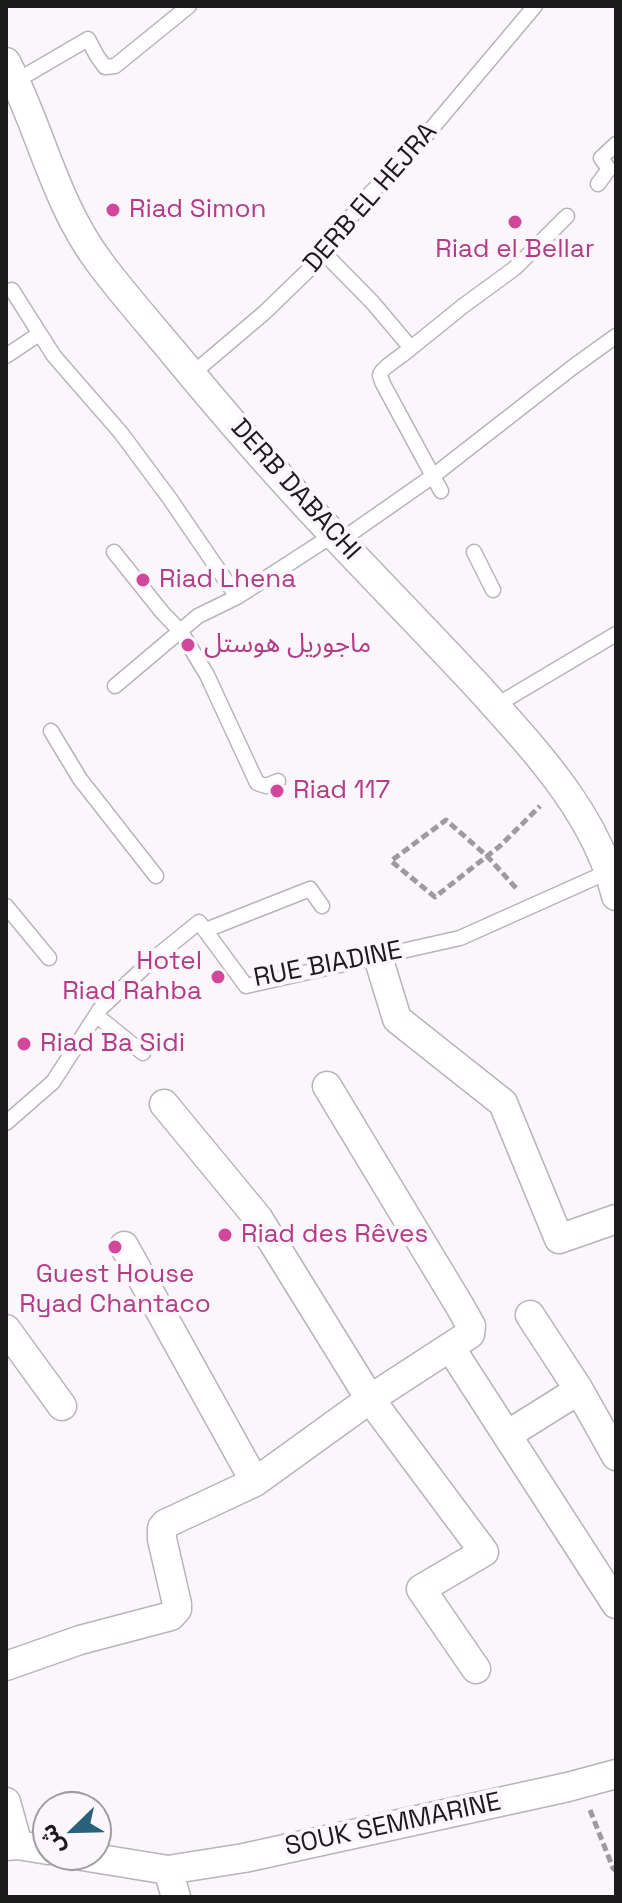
<!DOCTYPE html>
<html>
<head>
<meta charset="utf-8">
<style>
  body { margin:0 }
  #map { position:relative; width:622px; height:1903px; overflow:hidden; background:#faf6fb; font-family:"Space Grotesk","Noto Sans Arabic",sans-serif }
  canvas { display:block }
  .frame { position:absolute; inset:0; border:8px solid #1c1b1c; pointer-events:none }
  .north { position:absolute; left:32px; top:1791px; width:80px; height:80px; box-sizing:border-box; background:#faf6fb; border:2px solid #a19ea2; border-radius:50%; rotate:247deg; font-size:22px; font-weight:700; line-height:32px; text-align:center; color:#1c1b1c }
  .north::after { content:''; display:block; margin:auto; width:28px; height:36px; background:#29617b; clip-path:polygon(50% 0,100% 100%,50% 72%,0 100%) }
</style>
</head>
<body>
<div id="map">
<canvas width="622" height="1903"></canvas>
<div class="frame"></div>
<div class="north">ش</div>
</div>
<script>
const ctx = document.querySelector('canvas').getContext('2d');
ctx.lineJoin = 'round';
function stroke(path, color, width, dash) {
  ctx.strokeStyle = color;
  ctx.lineWidth = width;
  ctx.lineCap = dash ? 'butt' : 'round';
  ctx.setLineDash(dash || []);
  ctx.stroke(path);
}
function label(font, color, halo, rows, align = 'center') {
  ctx.font = font + ' "Space Grotesk","Noto Sans Arabic",sans-serif';
  ctx.lineWidth = 8;
  ctx.setLineDash([]);
  ctx.textBaseline = 'middle';
  ctx.strokeStyle = halo;
  ctx.fillStyle = color;
  for (const [text, x, y, turn = 0] of rows) {
    ctx.save();
    ctx.translate(x, y);
    ctx.rotate((+turn || 0) * Math.PI / 180);
    ctx.textAlign = isNaN(turn) ? turn : align;
    if (halo) ctx.strokeText(text, 0, 0);
    ctx.fillText(text, 0, 0);
    ctx.restore();
  }
}
const lane = new Path2D(`
  M 16,81 L 88,39 L 97,56 L 105,67 L 115,66 L 189,6
  M 598,184 L 609,169 L 601,158 L 616,144
  M 325,254 L 373,303 L 411,348 C 405,354 381,368 380,375 C 380,377 382,379 382,382 L 441,491
  M 12,290 L 54,356 L 121,433 L 170,499 L 237,597
  M 411,348 L 463,306 L 515,268 L 567,216
  M 6,356 L 39,334
  M 192,374 L 264,313 L 325,254 L 361,203 L 417,146 L 535,6
  M 340,541 L 433,476 L 573,367 L 616,336
  M 114,552 L 162,612 L 181,632 L 207,675 L 257,783 L 266,786 L 278,781
  M 474,552 L 493,590
  M 115,686 L 198,616 L 237,597 L 333,535
  M 495,706 L 616,634
  M 51,731 L 80,779 L 156,876
  M 6,906 L 49,958
  M 206,930 L 310,889 L 322,906
  M 96,1015 L 143,1053
  M 6,1123 L 53,1082 L 100,1009 L 152,960 L 199,922 L 246,986 L 460,938 L 612,870`);
const street = new Path2D(`
  M 6,62 C 41,129 54,202 100,263 C 123,294 149,323 173,352 C 224,414 277,475 332,533 C 382,586 433,638 482,691 C 536,751 597,816 616,896
  M 378,957 L 397,1019 L 503,1103 L 559,1239 L 616,1219
  M 164,1104 L 258,1218 L 370,1399 L 484,1552 L 421,1589 L 476,1669
  M 124,1246 L 255,1482
  M 530,1315 L 579,1390 L 616,1456
  M 6,1329 L 62,1406
  M 450,1347 L 616,1604
  M 507,1435 L 579,1390
  M 6,1666 L 80,1640 L 171,1616 L 177,1609 L 177,1604 L 162,1539 L 162,1528 L 165,1524 L 255,1482 L 370,1399 L 470,1334 L 471,1326 L 461,1308 L 327,1086
  M 6,1802 L 18,1845
  M 6,1846 L 18,1845 L 48,1850
  M 76,1855 L 168,1870 L 244,1858 L 568,1787 L 616,1774
  M 168,1870 L 176,1897`);
stroke(lane, '#b8b4b9', 17);
stroke(street, '#b8b4b9', 31);
stroke(new Path2D(`
  M 516,888 L 487,856 L 446,820 L 391,861 L 435,897 L 500,846 L 540,806
  M 590,1810 L 613,1868 L 616,1871`), '#9e9b9f', 5, [8, 4]);
stroke(lane, '#fff', 14);
stroke(street, '#fff', 28);
for (const [x, y, r, color] of [
  [113,210,8,"#d1479c"],
  [515,222,8,"#d1479c"],
  [143,580,8,"#d1479c"],
  [188,645,8,"#d1479c"],
  [277,791,8,"#d1479c"],
  [218,977,8,"#d1479c"],
  [24,1044,8,"#d1479c"],
  [225,1235,8,"#d1479c"],
  [115,1247,8,"#d1479c"]
]) {
  const dot = new Path2D();
  dot.arc(x, y, r, 0, 2 * Math.PI);
  ctx.fillStyle = color;
  ctx.fill(dot);
  stroke(dot, '#faf6fb', 3);
}
label('26px', '#1c1b1c', '#faf6fb', [
  ["DERB EL HEJRA",371,198,-49],
  ["DERB DABACHI",295,490,48],
  ["RUE BIADINE",328,965,-11],
  ["SOUK SEMMARINE",393,1825,-12]
]);
label('26px', '#b23c85', '#faf6fb', [
  ["Riad Simon",129,210],
  ["Riad el Bellar",515,250,"center"],
  ["Riad Lhena",159,580],
  ["ماجوريل هوستل",204,645],
  ["Riad 117",293,791],
  ["Hotel",202,962,"right"],
  ["Riad Rahba",202,992,"right"],
  ["Riad Ba Sidi",40,1044],
  ["Riad des Rêves",241,1235],
  ["Guest House",115,1275,"center"],
  ["Ryad Chantaco",115,1305,"center"]
], 'left');
</script>
</body>
</html>
